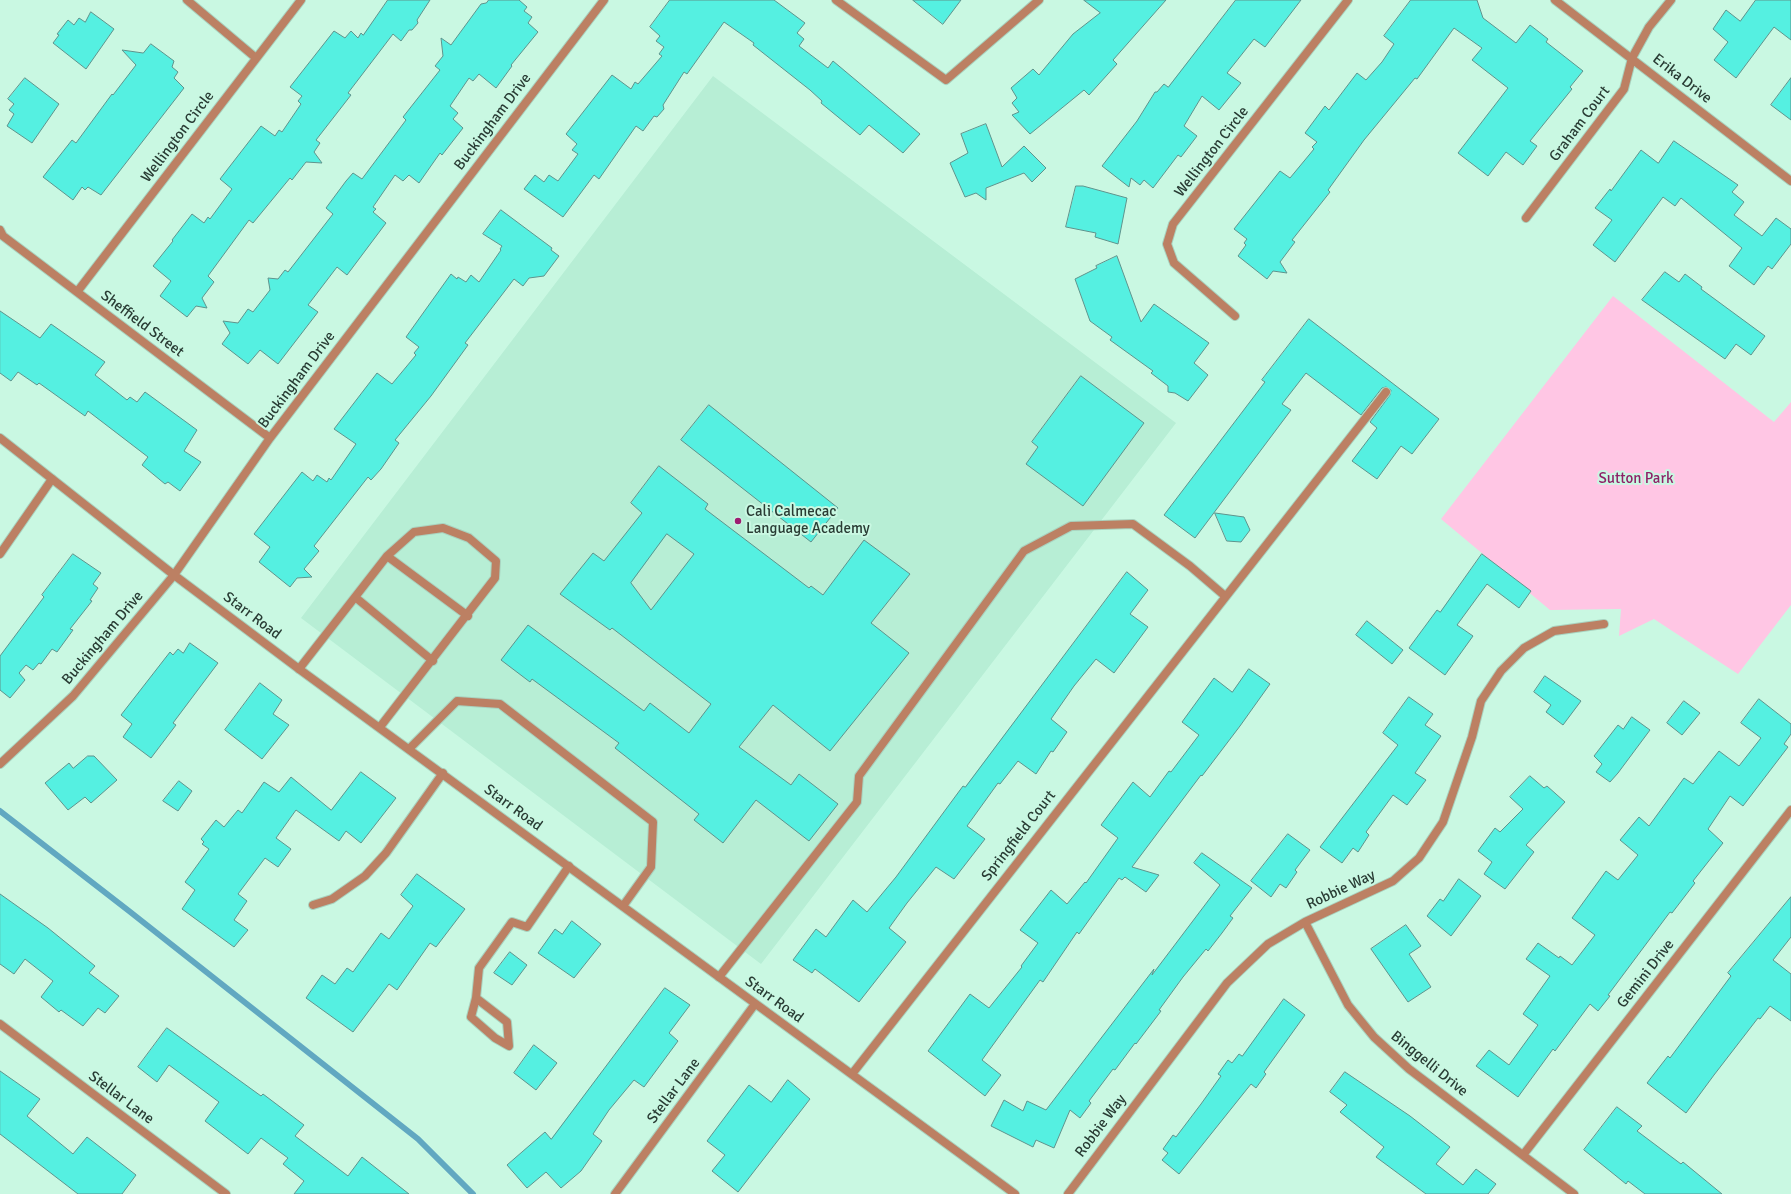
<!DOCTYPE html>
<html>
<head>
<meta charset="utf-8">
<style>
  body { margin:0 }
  canvas { display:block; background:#c9f8e2 }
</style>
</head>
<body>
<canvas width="1791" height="1194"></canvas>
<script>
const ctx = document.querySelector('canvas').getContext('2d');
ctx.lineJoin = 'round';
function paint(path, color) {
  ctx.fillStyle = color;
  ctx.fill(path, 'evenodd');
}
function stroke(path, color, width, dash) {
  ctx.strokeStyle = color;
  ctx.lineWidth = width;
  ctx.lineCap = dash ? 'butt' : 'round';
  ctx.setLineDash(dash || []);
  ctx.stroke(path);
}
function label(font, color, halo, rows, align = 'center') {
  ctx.font = font + ' Signika,sans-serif';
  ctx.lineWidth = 4;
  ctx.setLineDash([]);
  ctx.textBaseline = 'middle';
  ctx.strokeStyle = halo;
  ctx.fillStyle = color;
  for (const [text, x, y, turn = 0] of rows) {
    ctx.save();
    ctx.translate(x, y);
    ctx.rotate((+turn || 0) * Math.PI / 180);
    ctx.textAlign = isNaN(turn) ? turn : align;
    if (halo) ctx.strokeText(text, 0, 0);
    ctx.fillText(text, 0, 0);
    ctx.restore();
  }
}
paint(new Path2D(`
  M 713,76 L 1176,423 L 761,964 L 301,618 Z`), '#b7eed5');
paint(new Path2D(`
  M 1613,296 L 1774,422 L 1791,402 L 1791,605 L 1738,674 L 1654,619 L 1619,636 L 1621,609 L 1550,610 L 1441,519 Z`), '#ffc6e4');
stroke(new Path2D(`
  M 0,811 L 129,911 L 418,1139 L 473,1194`), '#61a8c1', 6);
const building = new Path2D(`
  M 388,0 L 430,0 L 417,20 L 418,23 L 412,30 L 409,30 L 401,41 L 393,34 L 348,93 L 351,95 L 316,140 L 320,143 L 314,152 L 322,163 L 306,162 L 292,180 L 290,178 L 253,223 L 249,220 L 208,276 L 214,282 L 202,298 L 207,308 L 196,306 L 187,317 L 160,296 L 171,281 L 153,266 L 173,241 L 172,240 L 192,214 L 204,223 L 208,217 L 210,219 L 232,189 L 220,179 L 261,126 L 275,136 L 279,130 L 282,132 L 301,104 L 298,101 L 302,96 L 290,87 L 334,31 L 345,38 L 351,31 L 358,38 L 361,33 L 363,35 Z
  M 489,0 L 519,0 L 527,7 L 524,11 L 532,17 L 528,23 L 538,32 L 511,65 L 512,66 L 496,88 L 479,74 L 473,81 L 469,78 L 450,106 L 458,113 L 453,119 L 463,128 L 442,155 L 440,153 L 419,183 L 409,175 L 403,181 L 395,175 L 373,207 L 376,209 L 373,212 L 386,223 L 347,275 L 337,267 L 308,305 L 318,312 L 278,364 L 260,350 L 248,364 L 222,344 L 230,333 L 223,321 L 238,323 L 248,309 L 253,312 L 270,290 L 268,278 L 278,279 L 285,270 L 288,272 L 333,214 L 326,208 L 346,181 L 353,173 L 362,179 L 406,120 L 403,117 L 440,70 L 435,66 L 443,56 L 441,38 L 451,45 L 481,4 L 486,3 Z
  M 670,0 L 774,0 L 805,23 L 797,33 L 804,39 L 799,46 L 828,68 L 833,61 L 920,134 L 903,153 L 869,125 L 860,135 L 821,103 L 822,101 L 810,90 L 753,45 L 754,43 L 724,22 L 687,74 L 684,72 L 663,105 L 664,109 L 657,117 L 654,116 L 643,131 L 636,126 L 599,179 L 594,175 L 563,217 L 524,189 L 535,175 L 544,182 L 549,175 L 558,181 L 578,154 L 572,150 L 577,144 L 566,134 L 612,75 L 631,89 L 635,82 L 638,84 L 662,56 L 659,54 L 664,47 L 656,41 L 660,36 L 650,27 Z
  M 913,0 L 961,0 L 943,24 Z
  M 1084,0 L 1166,0 L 1113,60 L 1117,64 L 1089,95 L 1084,90 L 1030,134 L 1012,115 L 1019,112 L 1012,103 L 1017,98 L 1011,88 L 1033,69 L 1039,75 L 1073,34 L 1100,13 Z
  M 1236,0 L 1301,0 L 1265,47 L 1254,39 L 1227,73 L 1241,83 L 1219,110 L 1202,96 L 1184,126 L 1197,136 L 1181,157 L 1178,155 L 1153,188 L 1144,180 L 1140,185 L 1131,178 L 1129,187 L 1102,166 L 1137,121 L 1155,92 L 1157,92 L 1164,84 L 1168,87 Z
  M 1411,0 L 1477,0 L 1483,18 L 1516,43 L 1530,25 L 1548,39 L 1546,42 L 1583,71 L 1570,87 L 1572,89 L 1530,141 L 1537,146 L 1523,165 L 1506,152 L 1488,176 L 1458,153 L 1508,88 L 1472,60 L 1482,48 L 1454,28 L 1417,79 L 1415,78 L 1364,140 L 1328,190 L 1330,192 L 1292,240 L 1295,242 L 1280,262 L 1287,273 L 1273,271 L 1267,279 L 1238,256 L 1246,245 L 1244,243 L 1247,239 L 1234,229 L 1280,171 L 1290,178 L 1314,149 L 1312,147 L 1317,142 L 1305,133 L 1325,106 L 1329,110 L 1357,73 L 1366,80 L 1382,62 L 1394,44 L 1384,36 Z
  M 1756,0 L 1791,0 L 1791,40 L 1774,27 L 1736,78 L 1714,60 L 1728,42 L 1713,29 L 1726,10 L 1740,21 Z
  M 91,12 L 114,29 L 86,69 L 53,43 L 59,35 L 57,34 L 68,20 L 74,25 L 79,18 L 85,22 Z
  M 151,44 L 174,61 L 172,67 L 178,72 L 174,78 L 184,88 L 101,195 L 88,187 L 85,190 L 82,187 L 73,200 L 43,177 L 72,140 L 76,143 L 112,94 L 113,95 L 136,65 L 122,50 L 143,53 Z
  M 25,78 L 59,104 L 32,143 L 7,126 L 14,114 L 9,110 L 14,104 L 8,99 Z
  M 1791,78 L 1791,120 L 1771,105 Z
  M 986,124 L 1002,167 L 1024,146 L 1046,168 L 1032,182 L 1024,173 L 986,188 L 986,200 L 976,193 L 965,197 L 950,163 L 968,153 L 961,134 Z
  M 1674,141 L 1738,185 L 1732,192 L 1744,202 L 1734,215 L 1762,236 L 1776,218 L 1791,229 L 1791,244 L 1772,269 L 1768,266 L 1754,285 L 1729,266 L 1742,248 L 1681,198 L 1675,206 L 1663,197 L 1615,262 L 1593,245 L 1612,220 L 1595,208 L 1610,189 L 1611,191 L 1641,150 L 1658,163 Z
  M 1076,186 L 1083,186 L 1127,198 L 1118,244 L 1095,237 L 1096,233 L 1066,227 Z
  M 501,210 L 552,248 L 551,250 L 559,256 L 544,276 L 529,278 L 523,286 L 514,279 L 465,343 L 468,345 L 431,396 L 395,440 L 399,443 L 381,469 L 371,480 L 368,477 L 314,546 L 319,551 L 304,569 L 312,577 L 297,578 L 290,587 L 259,562 L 270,547 L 254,534 L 302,472 L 313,481 L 317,475 L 327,482 L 329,478 L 331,480 L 356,444 L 334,429 L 377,373 L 392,384 L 416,355 L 414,353 L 419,347 L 406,337 L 451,274 L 457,279 L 458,277 L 466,282 L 471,275 L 479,282 L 501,250 L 500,249 L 502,246 L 483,234 Z
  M 1117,256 L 1141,322 L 1154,304 L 1209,343 L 1194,363 L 1208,375 L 1188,401 L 1175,393 L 1168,392 L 1168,386 L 1151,373 L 1153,371 L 1110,340 L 1112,337 L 1090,321 L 1075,279 L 1097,268 L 1096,266 Z
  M 1665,272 L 1679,282 L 1685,274 L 1702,287 L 1701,289 L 1765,336 L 1751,355 L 1736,344 L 1725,359 L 1642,300 Z
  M 0,311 L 40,338 L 51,324 L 105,362 L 95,375 L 127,400 L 130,397 L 137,402 L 145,392 L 197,430 L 184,451 L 201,462 L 180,491 L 168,482 L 165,484 L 142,465 L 148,457 L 88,411 L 85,416 L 39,383 L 37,385 L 18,372 L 11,381 L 0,373 Z
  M 1309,319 L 1439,419 L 1412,454 L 1401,446 L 1377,479 L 1352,461 L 1377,428 L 1370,422 L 1390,395 L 1391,390 L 1386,387 L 1382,388 L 1361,415 L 1306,373 L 1282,404 L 1291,410 L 1195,538 L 1164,515 L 1265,382 L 1262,380 Z
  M 1081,376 L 1144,423 L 1083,506 L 1026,464 L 1038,447 L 1032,442 Z
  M 709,405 L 838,508 L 811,542 L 681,440 Z
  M 659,466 L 708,504 L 705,509 L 809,588 L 811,586 L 823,595 L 864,540 L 910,574 L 871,623 L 909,653 L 830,751 L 773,705 L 739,747 L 791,785 L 799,774 L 838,804 L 809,841 L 756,800 L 723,843 L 694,820 L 699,814 L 615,748 L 619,743 L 532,679 L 530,682 L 501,660 L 528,625 L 644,711 L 650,703 L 689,733 L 711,704 L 612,628 L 610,630 L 560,594 L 593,553 L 604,561 L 642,513 L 631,503 ZM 667,534 L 694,554 L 651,610 L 631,583 Z
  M 1215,513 L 1244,517 L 1250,530 L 1241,542 L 1227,541 Z
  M 73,554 L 101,573 L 93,584 L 98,588 L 90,600 L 92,601 L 70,629 L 73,630 L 57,652 L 52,649 L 41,664 L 39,663 L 33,670 L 26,665 L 19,673 L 25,680 L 10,698 L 0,690 L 0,656 L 44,597 L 42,595 Z
  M 1482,554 L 1531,591 L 1519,608 L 1487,584 L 1457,625 L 1473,636 L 1445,675 L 1409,648 L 1437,610 L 1440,612 Z
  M 1127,572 L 1148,590 L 1130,614 L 1148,627 L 1114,673 L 1096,659 L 1074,686 L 1051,719 L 1067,732 L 1053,752 L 1051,751 L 1036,774 L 1018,761 L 1000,784 L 998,783 L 967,826 L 985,839 L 954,879 L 936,867 L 907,903 L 889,928 L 906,942 L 859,1002 L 815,969 L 812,973 L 793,960 L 816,929 L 826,937 L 853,900 L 867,912 L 896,877 L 963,786 L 965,787 Z
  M 1367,621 L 1403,650 L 1392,664 L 1356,635 Z
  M 190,643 L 218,663 L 173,723 L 176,725 L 151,758 L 123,737 L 132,724 L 121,715 L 170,652 L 173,655 L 178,649 L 183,653 Z
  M 1249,669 L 1270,684 L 1240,726 L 1202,776 L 1201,775 L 1132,867 L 1159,875 L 1146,892 L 1125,877 L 1122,880 L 1119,878 L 1079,934 L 1077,932 L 1043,982 L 1040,980 L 982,1060 L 1001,1075 L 985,1096 L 928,1051 L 970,994 L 989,1008 L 1022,967 L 1021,966 L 1038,943 L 1020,930 L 1051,890 L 1067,904 L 1085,882 L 1086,883 L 1118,838 L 1101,825 L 1133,782 L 1150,797 L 1169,771 L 1171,772 L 1199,735 L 1182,722 L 1214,678 L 1232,692 Z
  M 1545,676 L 1581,701 L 1563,725 L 1546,712 L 1551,705 L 1534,692 Z
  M 260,683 L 282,700 L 273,714 L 289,725 L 262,759 L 225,730 Z
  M 1409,697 L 1433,714 L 1425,725 L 1441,736 L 1415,773 L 1426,780 L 1407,805 L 1393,795 L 1366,832 L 1369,835 L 1358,852 L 1353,848 L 1342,863 L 1320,847 L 1398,745 L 1383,733 Z
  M 1759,699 L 1791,724 L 1791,734 L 1784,744 L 1788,747 L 1743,806 L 1730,796 L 1708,829 L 1723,843 L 1693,881 L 1695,883 L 1672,913 L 1670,912 L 1608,995 L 1610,996 L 1598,1011 L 1590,1004 L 1555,1051 L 1553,1049 L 1518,1097 L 1476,1066 L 1489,1050 L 1509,1065 L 1538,1025 L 1523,1014 L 1550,976 L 1526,959 L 1538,943 L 1559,958 L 1560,956 L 1572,965 L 1595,935 L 1572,918 L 1606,871 L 1618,880 L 1638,855 L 1620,840 L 1639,817 L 1649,826 L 1684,778 L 1693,784 L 1719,751 L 1739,766 L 1761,738 L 1741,723 Z
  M 1684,701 L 1700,713 L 1682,735 L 1667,723 Z
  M 1632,717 L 1650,730 L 1618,773 L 1610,782 L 1596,772 L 1602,764 L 1594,756 L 1618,725 L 1623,729 Z
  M 88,756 L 94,756 L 117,780 L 91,803 L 85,797 L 68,810 L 45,783 L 69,763 L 73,768 Z
  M 361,772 L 396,798 L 361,843 L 346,831 L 339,841 L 296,810 L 276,838 L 291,849 L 278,867 L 265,858 L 238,894 L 247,901 L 234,920 L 248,930 L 234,947 L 182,909 L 195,890 L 185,882 L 209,849 L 202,844 L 204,842 L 201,839 L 216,820 L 224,827 L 238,810 L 242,813 L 264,782 L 279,792 L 291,777 L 331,810 Z
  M 1530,776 L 1544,788 L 1547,786 L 1565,802 L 1526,845 L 1534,852 L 1505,889 L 1484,874 L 1492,862 L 1478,851 L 1495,828 L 1500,832 L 1523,809 L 1510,797 Z
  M 179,781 L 192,791 L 178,811 L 163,801 Z
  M 1288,834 L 1310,850 L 1295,870 L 1297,872 L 1286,888 L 1280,884 L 1271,897 L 1251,881 Z
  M 1202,853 L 1252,888 L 1230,916 L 1233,918 L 1222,933 L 1208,951 L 1206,949 L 1183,977 L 1159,1010 L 1161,1011 L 1136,1044 L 1135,1043 L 1115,1070 L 1113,1069 L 1089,1101 L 1091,1103 L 1080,1118 L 1070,1110 L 1054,1148 L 1036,1140 L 1033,1147 L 991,1126 L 1004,1100 L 1023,1111 L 1027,1101 L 1046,1110 L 1154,969 L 1152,975 L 1220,885 L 1194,863 Z
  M 417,874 L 465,909 L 436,947 L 430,943 L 397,990 L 389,984 L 353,1032 L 306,998 L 322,975 L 335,984 L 347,968 L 353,972 L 381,933 L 389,939 L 413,906 L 401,895 Z
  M 1459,879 L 1481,896 L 1451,936 L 1427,916 L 1440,899 L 1443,901 Z
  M 0,894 L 48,928 L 95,966 L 89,973 L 119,996 L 105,1013 L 98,1008 L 83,1026 L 61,1010 L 59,1012 L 41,997 L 53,981 L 25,959 L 14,974 L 0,964 Z
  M 1791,897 L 1791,937 L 1773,960 L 1791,974 L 1791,1021 L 1770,1006 L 1760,1019 L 1758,1018 L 1714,1075 L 1686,1113 L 1647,1083 L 1668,1056 L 1670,1058 L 1731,976 L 1728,973 Z
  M 572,921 L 601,944 L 574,978 L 538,953 L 555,929 L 562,934 Z
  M 1406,925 L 1421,946 L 1409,954 L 1431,987 L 1408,1002 L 1371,949 Z
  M 510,952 L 527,965 L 512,985 L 494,973 Z
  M 665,988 L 690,1005 L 669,1033 L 678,1041 L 644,1087 L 634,1080 L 609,1110 L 593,1134 L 602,1141 L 581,1171 L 561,1188 L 546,1172 L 527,1188 L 507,1165 L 545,1132 L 551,1139 Z
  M 1284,999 L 1305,1015 L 1264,1072 L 1266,1074 L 1256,1088 L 1251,1084 L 1179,1174 L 1162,1160 L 1168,1153 L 1163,1149 L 1173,1135 L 1176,1137 L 1201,1104 L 1221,1076 L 1218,1074 L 1228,1060 L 1232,1063 L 1239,1054 L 1242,1056 Z
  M 167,1028 L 261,1096 L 263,1094 L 304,1125 L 295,1136 L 348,1176 L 362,1157 L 409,1194 L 294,1194 L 304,1181 L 283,1164 L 288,1158 L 261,1138 L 248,1154 L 205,1121 L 219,1102 L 169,1065 L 157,1082 L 138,1067 Z
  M 534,1045 L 557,1063 L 536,1090 L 514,1073 Z
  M 0,1071 L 40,1099 L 27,1116 L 73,1154 L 87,1137 L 136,1175 L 122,1194 L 78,1194 L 0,1134 Z
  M 1345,1072 L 1410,1116 L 1450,1147 L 1436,1164 L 1463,1185 L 1476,1169 L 1496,1184 L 1488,1194 L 1426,1194 L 1376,1157 L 1384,1147 L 1340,1112 L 1347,1105 L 1330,1092 Z
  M 788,1080 L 810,1099 L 738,1192 L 712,1171 L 725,1155 L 707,1141 L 749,1085 L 771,1102 Z
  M 1617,1107 L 1642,1126 L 1637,1131 L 1681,1164 L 1683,1162 L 1722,1194 L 1645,1194 L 1628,1181 L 1626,1184 L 1584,1150 Z`);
paint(building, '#55f0e1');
stroke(building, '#5f938c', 1);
const lane = new Path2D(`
  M 0,554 L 52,479
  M 387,556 L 468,616
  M 355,597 L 433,661
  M 299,669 L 387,556 L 414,532 L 443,528 L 469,538 L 496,561 L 495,578 L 380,727
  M 409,749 L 457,701 L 500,704 L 653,822 L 651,867 L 623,906
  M 719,977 L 857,802 L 859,776 L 1024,551 L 1071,526 L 1133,524 L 1190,566 L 1225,596
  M 476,998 L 471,1017 L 495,1038 L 509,1046 L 507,1022 L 476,998 L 479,968 L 512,922 L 527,927 L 569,866`);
const street = new Path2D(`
  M 187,0 L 256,58
  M 836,0 L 946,80 L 1039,0
  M 1555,0 L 1791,181
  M 1526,218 L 1624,89 L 1632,58 L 1649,27 L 1671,0
  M 0,230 L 3,236 L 270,438
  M 77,292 L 301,0
  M 1235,316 L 1174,263 L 1167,244 L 1173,224 L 1348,0
  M 0,438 L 174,575 L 299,669 L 1015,1194
  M 0,764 L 73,696 L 174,575 L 270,438 L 604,0
  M 313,905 L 332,899 L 365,876 L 386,853 L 443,773
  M 1305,922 L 1348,1005 L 1374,1037 L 1409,1069 L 1574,1194
  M 0,1024 L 226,1194
  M 852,1074 L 1386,392
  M 1523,1155 L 1791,810
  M 615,1194 L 755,1004
  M 1068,1194 L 1227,983 L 1268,944 L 1305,922 L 1393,881 L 1419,858 L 1443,822 L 1472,737 L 1481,701 L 1501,671 L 1524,648 L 1554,631 L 1604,624`);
stroke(lane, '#a9d2bf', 10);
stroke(street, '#a9d2bf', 10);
stroke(lane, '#bc8063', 8);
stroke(street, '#bc8063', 8);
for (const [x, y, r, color] of [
  [738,521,4,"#9d1d71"]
]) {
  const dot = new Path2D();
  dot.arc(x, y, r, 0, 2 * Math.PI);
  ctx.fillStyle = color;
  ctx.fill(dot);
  stroke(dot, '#c9f8e2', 1.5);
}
label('15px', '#293c34', '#c9f8e2', [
  ["Erika Drive",1682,79,38],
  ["Buckingham Drive",493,122,-53],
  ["Graham Court",1580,124,-53],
  ["Wellington Circle",178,137,-53],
  ["Wellington Circle",1212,152,-52],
  ["Sheffield Street",142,324,37],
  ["Buckingham Drive",297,380,-53],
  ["Starr Road",252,616,37],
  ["Buckingham Drive",103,638,-50],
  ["Starr Road",513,808,36],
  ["Springfield Court",1019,836,-52],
  ["Robbie Way",1341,890,-25],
  ["Gemini Drive",1646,974,-52],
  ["Starr Road",774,1000,36],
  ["Binggelli Drive",1429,1064,39],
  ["Stellar Lane",674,1091,-53],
  ["Stellar Lane",121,1098,37],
  ["Robbie Way",1101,1126,-53]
]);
label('15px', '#8e2167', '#c9f8e2', [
  ["Sutton Park",1636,479]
]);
label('15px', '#293c34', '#c9f8e2', [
  ["Cali Calmecac",746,512],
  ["Language Academy",746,529]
], 'left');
</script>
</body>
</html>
